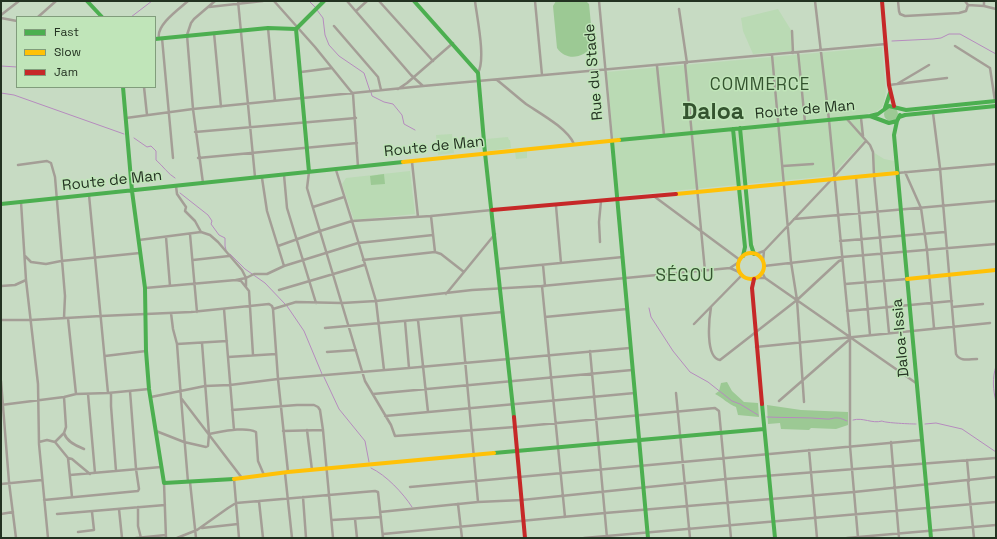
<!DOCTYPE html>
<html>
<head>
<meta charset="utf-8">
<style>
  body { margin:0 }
  #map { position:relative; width:997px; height:539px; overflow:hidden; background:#c7dbc3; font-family:"Space Grotesk",sans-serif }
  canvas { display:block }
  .frame { position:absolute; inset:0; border:2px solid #233221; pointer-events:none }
  .legend { position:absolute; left:16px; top:16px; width:140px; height:72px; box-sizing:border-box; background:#c0e5b9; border:1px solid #819d7c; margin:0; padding:5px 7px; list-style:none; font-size:12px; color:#233221 }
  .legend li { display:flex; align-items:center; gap:8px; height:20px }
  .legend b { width:20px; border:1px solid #819d7c }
</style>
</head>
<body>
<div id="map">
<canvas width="997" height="539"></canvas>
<div class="frame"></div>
<ul class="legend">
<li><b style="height:5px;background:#4caf50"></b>Fast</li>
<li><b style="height:5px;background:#ffc107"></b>Slow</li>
<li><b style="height:5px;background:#c62828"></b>Jam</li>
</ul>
</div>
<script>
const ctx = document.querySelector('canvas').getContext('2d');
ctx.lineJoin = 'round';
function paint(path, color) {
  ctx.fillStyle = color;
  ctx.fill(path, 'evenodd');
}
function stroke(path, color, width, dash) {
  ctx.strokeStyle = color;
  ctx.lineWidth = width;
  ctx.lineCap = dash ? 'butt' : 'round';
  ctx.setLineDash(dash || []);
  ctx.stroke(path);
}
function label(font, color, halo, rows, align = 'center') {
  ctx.font = font + ' "Space Grotesk",sans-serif';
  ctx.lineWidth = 3;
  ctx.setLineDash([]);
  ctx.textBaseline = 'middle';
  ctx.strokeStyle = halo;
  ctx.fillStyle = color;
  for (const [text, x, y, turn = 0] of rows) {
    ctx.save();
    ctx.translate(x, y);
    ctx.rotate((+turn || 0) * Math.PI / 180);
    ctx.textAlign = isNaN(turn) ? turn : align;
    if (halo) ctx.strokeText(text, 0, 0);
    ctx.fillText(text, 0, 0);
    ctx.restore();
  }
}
paint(new Path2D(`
  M 778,9 L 791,30 L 792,51 L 753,54 L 743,31 L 741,18 Z
  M 882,47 L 886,91 L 884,102 L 882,107 L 876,112 L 860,115 L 864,141 L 831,176 L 618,196 L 607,72 Z
  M 452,134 L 454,153 L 438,155 L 436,135 Z
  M 508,137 L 509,140 L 510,140 L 511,148 L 488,151 L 486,139 Z
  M 527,151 L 527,158 L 516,159 L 515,152 Z
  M 873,152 L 884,159 L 894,161 L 895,171 L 875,173 Z
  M 410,171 L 415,214 L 354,220 L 342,184 L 346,178 Z`), '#badab4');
paint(new Path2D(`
  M 556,1 L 586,1 L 589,4 L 593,45 C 584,58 567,62 557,48 L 553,6 Z
  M884 114a7 7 0 1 1 14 0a7 7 0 1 1-14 0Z
  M 384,174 L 385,184 L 371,185 L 370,176 Z
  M 727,382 L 732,391 L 744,402 L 758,403 L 759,417 L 738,415 L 736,407 C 728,404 723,398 715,394 L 719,391 L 721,383 Z
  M 767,405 L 801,410 L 848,412 L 848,425 L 836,429 L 811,428 L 809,430 L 781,429 L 780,423 L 768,424 Z`), '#9cc994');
stroke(new Path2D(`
  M 309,1 L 315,7
  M 317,10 L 323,18 L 325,35 L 329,45 L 339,56 L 364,73 L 370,91
  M 131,17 L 152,1
  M 892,41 L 933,39 L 941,38 L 949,34 L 960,34 L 996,54
  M 1,66 L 17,67
  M 371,92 L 372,96 L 384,102 L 393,104 L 402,115 L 404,124 L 415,130
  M 1,93 L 14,95 L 124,134
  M 134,138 L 147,147 L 151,146 L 156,151 L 156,160 C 163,166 168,174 175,178
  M 180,193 L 208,215 L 212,221 L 211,224 L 219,235 L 225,238 L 225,246 L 226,250
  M 230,254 L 245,269 L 265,283 L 285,304
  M 287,306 L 304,331 L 322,374
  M 649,308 L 651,317 L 673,351 L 690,372 L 708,382 L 732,401 L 740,404 L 758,415
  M 996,366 C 992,379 993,389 996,402
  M 324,377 L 339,409 L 365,441 L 369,462
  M 767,417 C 787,418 807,417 826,419 C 830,420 834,417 838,418 C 841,418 844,420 847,421
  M 853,420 C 863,417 872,424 882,421 C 885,423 912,424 916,424
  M 925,424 L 936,423 L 962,429 L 996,452
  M 371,468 C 386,475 403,493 412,507`), '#b68bbe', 1);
stroke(new Path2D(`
  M 238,1 L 255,177
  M 274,1 L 315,47 L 353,94 L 358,167
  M 347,1 L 411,75 L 423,86
  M 379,1 L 433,61
  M 475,1 C 477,18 486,59 478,73
  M 535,1 L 542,75
  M 599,1 L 612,140
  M 815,1 L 829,120 L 850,337 L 850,446 L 858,538
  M 898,1 L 899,11 L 900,14 L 905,16 L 959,13 L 966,11 L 968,5
  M 965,1 L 968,5 L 984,6 L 996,9
  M 984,1 L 984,6
  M 209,7 L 263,1
  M 679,9 L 687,63
  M 356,11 L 367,1
  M 1,15 L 19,1
  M 38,17 L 56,1
  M 1,18 L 17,21
  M 334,26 L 378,77 L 381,90
  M 268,28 L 275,101
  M 792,31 L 793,53
  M 214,33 L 221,107
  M 159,38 C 156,25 179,9 188,1
  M 162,38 L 173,158
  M 955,46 L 990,68 L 995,101
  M 798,52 L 805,122
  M 772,55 L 791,262 L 797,300 L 804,402
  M 685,63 L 705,271
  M 657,66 L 664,135
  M 301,72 L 332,68
  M 497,80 C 507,88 516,96 526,104 C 541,114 567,128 574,144
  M 897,84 L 947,78
  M 889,85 L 897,84 L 929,65
  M 144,87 L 147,115
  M 398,89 L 407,83 L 453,43
  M 933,113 L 940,168 L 956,354 C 960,362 969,359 977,359
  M 126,118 L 193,109 L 423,86 L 886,44
  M 846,118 L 870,145 L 873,152 L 874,175 L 889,333
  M 861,118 L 863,136
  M 195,132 L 356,118
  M 198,158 L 357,143
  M 412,162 L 418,217
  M 18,165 L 47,161 L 51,163 L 55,177 L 65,296 L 64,318
  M 783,166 L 813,164
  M 336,170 L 352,221 L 376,301 L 384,370
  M 309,172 L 307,188 L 365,381 L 391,425 L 395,436 L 515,427 L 715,408 L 719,411 L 731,538
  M 905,172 L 921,208 L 927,250 L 934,328
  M 897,173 L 996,164
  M 284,175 L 287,208 L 316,303
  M 856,177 L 870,335
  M 262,178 L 267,211 L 284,266
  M 203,183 L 193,109 L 187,35 L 191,23 L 194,19 L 215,1
  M 176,186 L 177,194 L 186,207 L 185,211 L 195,221 L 201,232 L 210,235 L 218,242 L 242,270 L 246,278 L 246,286
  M 89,195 L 108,393
  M 655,197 L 740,260
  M 21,202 L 26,280
  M 556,206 L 561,263
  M 313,207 L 344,197
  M 431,216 L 435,252
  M 794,219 L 996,201
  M 190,234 L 197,312
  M 166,237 L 170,286
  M 139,240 L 201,232
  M 840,241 L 945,232
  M 600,242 L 599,222 L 601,201
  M 278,246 L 320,231 L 352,221 L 431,216 L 492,210
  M 756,254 L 764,251 L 833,178 L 866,141
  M 25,256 L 31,262 L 46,264 L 61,261 L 140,253
  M 193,260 L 229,256
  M 363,260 L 435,252 L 441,254 L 464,272
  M 763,261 L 764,251
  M 543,265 L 545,286
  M 764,266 L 842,257 L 996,244
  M 730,268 L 739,262
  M 498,269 L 623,257
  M 762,272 L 765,278 L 916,383
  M 757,278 L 765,278
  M 236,280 L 246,278 L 254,274 L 267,274 L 284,266 L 358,243 L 433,235
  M 845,284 L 907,279
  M 1,286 L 15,285 L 26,280 L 38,384 L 39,444 L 48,538
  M 542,286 L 565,517
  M 145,288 L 236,280 L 241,281 L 249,291 L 253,355
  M 279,290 L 364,265
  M 446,294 L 495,234
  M 711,307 C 709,319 705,358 720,360 L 797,300 L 839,261 L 842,260
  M 952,307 L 983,304
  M 224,309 L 234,430
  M 273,309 L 296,302 L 342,303 L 376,301 L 472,290 L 542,286 L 730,268 L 739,272
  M 847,311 L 952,301
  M 171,313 L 173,329 L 177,344 L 181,398 L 242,478
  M 461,316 L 478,502
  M 545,317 L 627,309
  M 68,318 L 76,394
  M 1,320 L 31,320 L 101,316 L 191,312 L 269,304 L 272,306 L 273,309 L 278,379 L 288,472
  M 418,320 L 428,412
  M 405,321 L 409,368
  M 694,324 L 742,275
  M 325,328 L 503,312
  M 177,344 L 227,341
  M 756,347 L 990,323
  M 590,351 L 607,538
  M 327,352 L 356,350
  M 105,356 L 146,351
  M 228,357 L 276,354
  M 1,381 L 9,482 L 16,538
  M 111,393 L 111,406 L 116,471
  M 676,393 L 690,538
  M 88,394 L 95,473
  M 373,394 L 632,370
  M 151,397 L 205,386 L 230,385 L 278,379 L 409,368 L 630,348
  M 181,398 L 188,482
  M 779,401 L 850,339
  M 1,405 L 64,397 L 76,394 L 108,393 L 149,389
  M 232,410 L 297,405 L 314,405 L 318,407 L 320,410 L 323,430 L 333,538
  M 385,416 L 635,393
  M 307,430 L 312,470
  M 156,431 L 184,442 L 206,447 L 208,446 L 209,434 L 202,343
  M 283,431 L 323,430
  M 64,433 C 67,442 76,446 84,449
  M 209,434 C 221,432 245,426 256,432 L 258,461 L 264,475
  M 39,442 L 47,440 L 55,442 L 68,458 L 72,497
  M 55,442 L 64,433 L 66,427 L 64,397
  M 891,442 L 899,538
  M 809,450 L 817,538
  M 68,458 L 72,459 L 90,474
  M 967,460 L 969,481
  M 285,473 L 292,538
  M 70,475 L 161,467
  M 234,479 L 239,538
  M 968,481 L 974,538
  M 190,482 L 196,538
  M 164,483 L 166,538
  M 1,484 L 42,480
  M 410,487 L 922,440
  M 303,497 L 306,538
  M 44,500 L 138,491 L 139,489 L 136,469 L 130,391
  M 259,501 L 263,538
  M 458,504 L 462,538
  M 138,507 L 138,526 L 141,538
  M 119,509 L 122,538
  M 380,512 L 478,502 L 522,500 L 726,479 L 996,458
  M 1,514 L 13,512
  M 57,514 L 165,505
  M 355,519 L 357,538
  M 332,520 L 381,517
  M 202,528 L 238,524
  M 78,532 L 94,530 L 92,512
  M 383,534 L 605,513 L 854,492 L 996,477
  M 136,538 L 166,535
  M 177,538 L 197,530 L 228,508 L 236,503 L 375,491 L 378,492 L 383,538
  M 584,538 L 996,502
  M 847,538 L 996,525`), '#a49e96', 2.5);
stroke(new Path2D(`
  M 87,1 L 102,17
  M 414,1 L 478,73 L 485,153 L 514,417
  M 155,39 L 268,28 L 296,29
  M 123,87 L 132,191 L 145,288 L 146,351 L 149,389 L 164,483 L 234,479
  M 885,108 L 890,93
  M 870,116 L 889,123 L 897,121 L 900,115
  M 899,117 L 905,115 L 996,106
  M 897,121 L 894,135 L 931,538
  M 740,128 L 751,245 L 754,254
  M 733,129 L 745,247 L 743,256
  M 619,140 L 870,116 L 878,114 L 889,106 L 906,110 L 996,101
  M 612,141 L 648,538
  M 309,172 L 296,29 L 324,1
  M 1,204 L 403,162
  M 762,404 L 775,538
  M 494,453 L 764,429`), '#4caf50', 4);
stroke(new Path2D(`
  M 403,162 L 619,140
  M 676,194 L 897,173
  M738 266a13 13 0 1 1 26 0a13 13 0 1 1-26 0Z
  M 907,279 L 996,270
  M 234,479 L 288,472 L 494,453`), '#ffc107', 4);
stroke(new Path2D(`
  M 882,1 L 889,85 L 894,106
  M 492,210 L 676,194
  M 754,279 L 752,288 L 762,404
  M 514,417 L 525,538`), '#c62828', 4);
label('15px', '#233221', '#c0e5b9', [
  ["Rue du Stade",594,72,-95],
  ["Route de Man",805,110,-5],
  ["Route de Man",434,147,-6],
  ["Route de Man",112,181,-6],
  ["Daloa-Issia",901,338,-95]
]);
ctx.letterSpacing = '1px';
label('17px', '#34542f', '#c0e5b9', [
  ["COMMERCE",760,85],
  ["SÉGOU",685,276]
]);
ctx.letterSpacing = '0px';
label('bold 23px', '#34542f', '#c0e5b9', [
  ["Daloa",713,113]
]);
</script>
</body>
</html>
